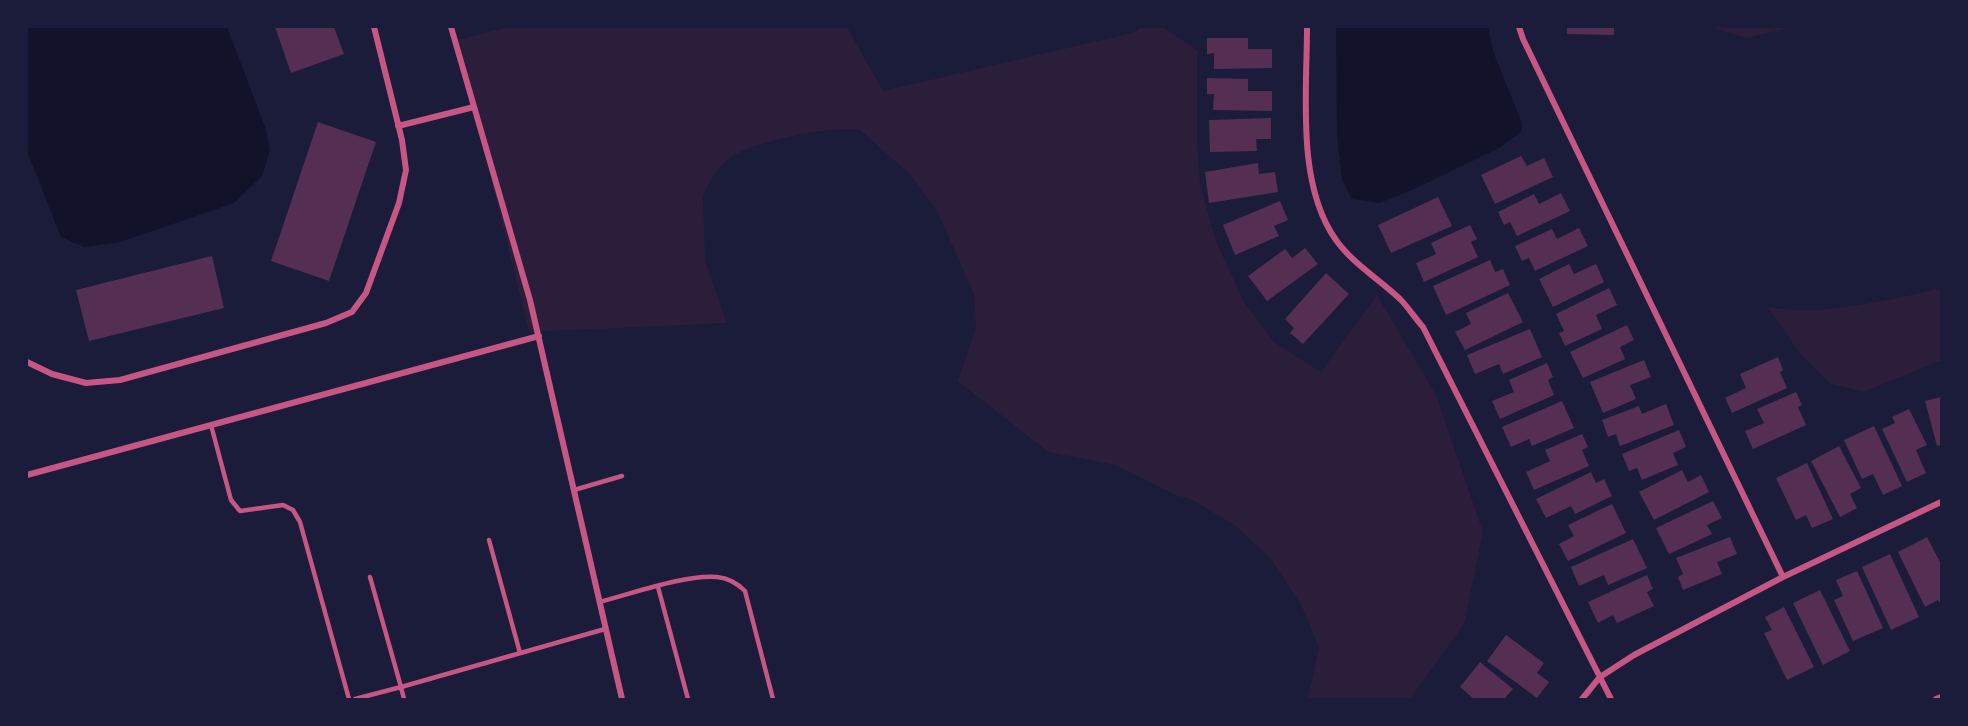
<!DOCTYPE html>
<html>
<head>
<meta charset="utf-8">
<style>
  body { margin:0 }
  #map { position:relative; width:1968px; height:726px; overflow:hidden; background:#1b1b3a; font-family:Karla,sans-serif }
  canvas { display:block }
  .frame { position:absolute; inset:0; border:28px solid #1b1b3a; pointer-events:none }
</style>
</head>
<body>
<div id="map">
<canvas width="1968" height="726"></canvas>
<div class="frame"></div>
</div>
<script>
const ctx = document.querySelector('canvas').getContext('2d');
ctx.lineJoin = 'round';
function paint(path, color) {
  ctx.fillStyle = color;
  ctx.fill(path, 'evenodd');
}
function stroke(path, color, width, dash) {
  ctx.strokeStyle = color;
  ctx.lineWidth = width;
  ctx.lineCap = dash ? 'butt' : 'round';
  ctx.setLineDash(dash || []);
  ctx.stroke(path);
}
paint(new Path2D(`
  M 509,27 L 847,27 L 883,91 L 1136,32 L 1140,27 L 1163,27 L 1197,50 L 1197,143 L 1200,183 L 1215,239 L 1244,302 L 1274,342 L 1321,372 L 1377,295 L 1436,395 L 1483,532 L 1464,624 L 1410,699 L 1308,699 L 1319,648 L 1311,628 L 1301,605 L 1271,559 L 1237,527 L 1191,499 L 1178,496 L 1115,465 L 1048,452 L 958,381 L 976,327 L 974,294 L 937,211 L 910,174 L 860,130 C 830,126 754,141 730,158 C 719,166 707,184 703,196 L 705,261 L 727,323 L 529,332 L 457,40 Z
  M 1711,27 L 1794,27 L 1746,38 Z
  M 1941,288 L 1941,360 L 1864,392 L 1831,384 L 1798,351 L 1768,307 C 1820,317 1890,300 1941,288 Z`), '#2a1e3b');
paint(new Path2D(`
  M 27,27 L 227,27 L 266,130 L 270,150 L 262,176 L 234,203 L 120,242 L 84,247 L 61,237 L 27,151 Z
  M 1336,27 L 1488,27 L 1494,54 L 1522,123 L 1522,131 L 1499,148 L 1414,189 L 1379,203 L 1352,199 L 1342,180 L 1337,135 Z`), '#12122b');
paint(new Path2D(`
  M 275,27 L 334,27 L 344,54 L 291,73 Z
  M 1567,27 L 1614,27 L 1614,35 L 1567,34 Z
  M 1207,38 L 1248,38 L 1248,49 L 1272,49 L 1272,68 L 1214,69 L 1214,53 L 1207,54 Z
  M 1207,78 L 1248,79 L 1248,91 L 1272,91 L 1272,111 L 1213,110 L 1214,94 L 1207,94 Z
  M 1271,118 L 1271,139 L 1256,139 L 1257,151 L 1210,152 L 1209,120 Z
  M 318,122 L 376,142 L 329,281 L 271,261 Z
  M 1521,156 L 1527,166 L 1544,158 L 1553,177 L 1495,204 L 1481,175 Z
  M 1258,163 L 1259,174 L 1275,172 L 1278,192 L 1209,203 L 1205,172 Z
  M 1561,193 L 1570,211 L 1517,236 L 1510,222 L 1504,225 L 1498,212 L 1534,194 L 1539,204 Z
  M 1438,197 L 1452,226 L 1391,253 L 1378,225 Z
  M 1280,201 L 1288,220 L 1274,226 L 1279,236 L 1235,255 L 1223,225 Z
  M 1470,225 L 1477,239 L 1471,242 L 1478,257 L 1424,282 L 1416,263 L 1436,254 L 1431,243 Z
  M 1579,228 L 1588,246 L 1535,271 L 1529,258 L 1522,261 L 1515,246 L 1552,229 L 1557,239 Z
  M 1305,248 L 1318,264 L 1267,301 L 1248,276 L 1285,249 L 1292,258 Z
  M 212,256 L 224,308 L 89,341 L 76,290 Z
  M 1490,260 L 1495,272 L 1503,269 L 1510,285 L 1446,315 L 1433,286 Z
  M 1569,264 L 1574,274 L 1596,264 L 1604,282 L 1553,307 L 1539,279 Z
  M 1326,273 L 1349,294 L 1303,344 L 1290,333 L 1294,328 L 1285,319 Z
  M 1609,288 L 1617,305 L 1596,315 L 1602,329 L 1565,346 L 1559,333 L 1564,331 L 1556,314 Z
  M 1508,293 L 1523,322 L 1465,350 L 1455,332 L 1471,324 L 1466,313 Z
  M 1627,325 L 1634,340 L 1620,347 L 1625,359 L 1583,378 L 1570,352 Z
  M 1530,329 L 1542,357 L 1503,374 L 1499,364 L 1475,374 L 1467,355 Z
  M 1778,357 L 1783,370 L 1780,372 L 1787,388 L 1732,413 L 1725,398 L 1746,388 L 1740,374 Z
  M 1644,360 L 1651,377 L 1630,385 L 1636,399 L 1603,413 L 1590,382 Z
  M 1547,363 L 1553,377 L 1548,380 L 1554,395 L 1500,419 L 1492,401 L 1514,392 L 1509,380 Z
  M 1796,392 L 1802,405 L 1798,407 L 1806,425 L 1753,449 L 1745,431 L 1764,423 L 1757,409 Z
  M 1941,397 L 1941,445 L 1937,446 L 1925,401 Z
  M 1562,401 L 1574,428 L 1532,446 L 1529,439 L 1511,447 L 1502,427 Z
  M 1666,404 L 1674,425 L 1620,446 L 1616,434 L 1608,437 L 1602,420 L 1639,406 L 1642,414 Z
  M 1909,409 L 1927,445 L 1916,450 L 1926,473 L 1907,482 L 1882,429 L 1895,423 L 1892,417 Z
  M 1874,426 L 1902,486 L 1883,495 L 1873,474 L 1862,479 L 1844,440 Z
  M 1679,430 L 1686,447 L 1673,453 L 1678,465 L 1642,480 L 1637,468 L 1629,471 L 1622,454 Z
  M 1582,434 L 1588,447 L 1582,450 L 1589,466 L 1534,490 L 1526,472 L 1550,461 L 1545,450 Z
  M 1839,446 L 1861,488 L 1850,494 L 1857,508 L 1840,517 L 1811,461 Z
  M 1807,463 L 1833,519 L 1812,528 L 1806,515 L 1796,520 L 1776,478 Z
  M 1682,470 L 1688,482 L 1701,475 L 1709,492 L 1654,520 L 1639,492 Z
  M 1591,472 L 1596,483 L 1604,479 L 1612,496 L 1575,514 L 1571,506 L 1546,518 L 1536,499 Z
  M 1713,501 L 1722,518 L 1707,525 L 1712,534 L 1669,554 L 1656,528 Z
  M 1612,504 L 1626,533 L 1568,561 L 1559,544 L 1574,536 L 1568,525 Z
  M 1730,537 L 1737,554 L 1717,562 L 1722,574 L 1683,590 L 1678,577 L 1683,574 L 1676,558 Z
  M 1927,537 L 1941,564 L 1941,605 L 1938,600 L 1925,607 L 1898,552 Z
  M 1633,539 L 1647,568 L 1608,585 L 1604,575 L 1579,586 L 1571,567 Z
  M 1890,554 L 1919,617 L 1891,630 L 1862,567 Z
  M 1857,571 L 1883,628 L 1853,641 L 1834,600 L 1843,596 L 1836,580 Z
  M 1647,575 L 1653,589 L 1647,592 L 1654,606 L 1617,623 L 1613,615 L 1598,623 L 1588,602 Z
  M 1820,590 L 1850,651 L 1823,665 L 1793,603 Z
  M 1784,607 L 1814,667 L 1787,680 L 1764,633 L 1772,630 L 1765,617 Z
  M 1506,635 L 1544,663 L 1537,673 L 1549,682 L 1537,698 L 1487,661 Z
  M 1480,662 L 1513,689 L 1505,698 L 1507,699 L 1474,699 L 1460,687 Z`), '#542f53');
stroke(new Path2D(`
  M 211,425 L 231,500 L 240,511 L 283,505 L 293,510 L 300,522 L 349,699
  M 574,490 L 622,476
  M 489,540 L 520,653
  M 658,587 L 688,699
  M 599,602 C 631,594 686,574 717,577 C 728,578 737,583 745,591 L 773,699
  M 355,699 L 401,687 L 370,577
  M 404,699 L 401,687 L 605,629`), '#c65784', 4.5);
stroke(new Path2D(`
  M 451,27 L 530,300 L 622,699
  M 1307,27 C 1307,93 1296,184 1336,240 C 1353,264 1379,279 1400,299 C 1408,307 1415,318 1423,327 L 1611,699
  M 1519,27 L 1523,39 L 1783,577
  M 398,126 L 474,107
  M 27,362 L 52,374 L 86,383 L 120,380 L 326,323 L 352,312 L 366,293 L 399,203 L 406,170 L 402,140 L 374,27
  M 27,475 L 539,336
  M 1582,699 L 1600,677 L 1634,655 L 1783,577 L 1941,502
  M 1936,699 L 1941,697`), '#c65784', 6);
</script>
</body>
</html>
